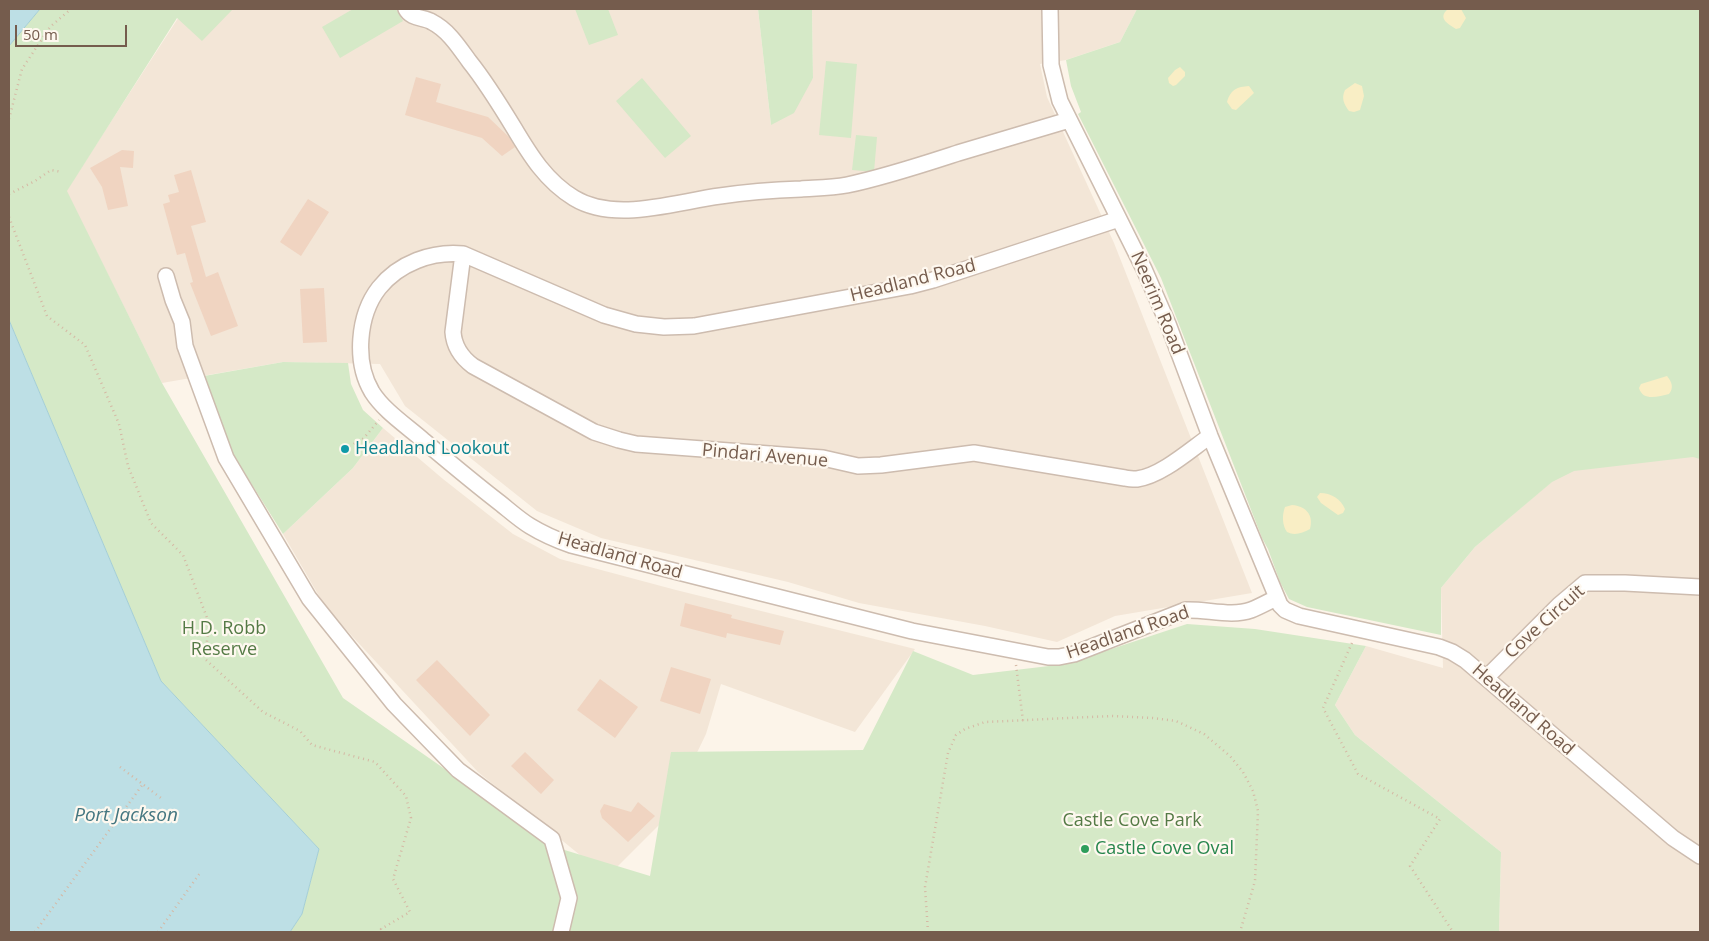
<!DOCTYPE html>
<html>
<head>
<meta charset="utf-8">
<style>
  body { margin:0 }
  #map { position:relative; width:1709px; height:941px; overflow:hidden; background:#fcf4e9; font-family:"Open Sans",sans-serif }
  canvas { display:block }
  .frame { position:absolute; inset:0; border:10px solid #755c4d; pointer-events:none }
  .scale { position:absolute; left:15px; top:25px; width:112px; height:22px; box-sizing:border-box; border:2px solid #755c4d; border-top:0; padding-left:6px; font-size:15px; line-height:18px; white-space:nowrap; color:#755c4d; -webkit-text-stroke:4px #fef8ef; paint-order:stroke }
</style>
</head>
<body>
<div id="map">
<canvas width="1709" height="941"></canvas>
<div class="frame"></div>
<div class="scale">50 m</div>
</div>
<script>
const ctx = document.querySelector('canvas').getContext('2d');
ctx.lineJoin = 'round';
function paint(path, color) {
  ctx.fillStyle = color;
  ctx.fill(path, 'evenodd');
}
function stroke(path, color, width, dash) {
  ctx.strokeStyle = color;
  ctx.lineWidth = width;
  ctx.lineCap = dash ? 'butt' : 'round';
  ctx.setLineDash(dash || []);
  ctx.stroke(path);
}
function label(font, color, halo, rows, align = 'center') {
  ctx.font = font + ' "Open Sans",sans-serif';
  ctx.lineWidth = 4.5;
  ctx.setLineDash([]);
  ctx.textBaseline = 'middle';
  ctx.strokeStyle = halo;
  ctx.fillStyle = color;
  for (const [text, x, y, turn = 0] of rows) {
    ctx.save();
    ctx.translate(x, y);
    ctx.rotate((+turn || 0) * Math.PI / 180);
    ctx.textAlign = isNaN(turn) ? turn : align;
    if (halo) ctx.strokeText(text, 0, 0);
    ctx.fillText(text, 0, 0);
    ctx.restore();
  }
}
paint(new Path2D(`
  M 184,9 L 758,9 L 771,125 L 813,78 L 812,9 L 1137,9 L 1120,42 L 1066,60 L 1040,64 L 1047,97 L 1114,243 L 1252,593 L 1115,616 L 1057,642 L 985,626 L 859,603 L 788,582 L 601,538 L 537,511 L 405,406 L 380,364 L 283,362 L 162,383 L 66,191 Z
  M 383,428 L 443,479 L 513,534 L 560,559 L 676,590 L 915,649 L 855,732 L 721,684 L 706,734 L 665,819 L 607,877 L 478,772 L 326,608 L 283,534 L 353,468 Z
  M 1700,453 L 1700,932 L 1499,932 L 1501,852 L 1355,735 L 1335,705 L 1366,646 L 1443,668 L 1441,588 L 1475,547 L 1564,471 Z`), '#f3e6d7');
paint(new Path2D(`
  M 40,9 L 233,9 L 202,41 L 177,18 L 67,191 L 162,383 L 343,698 L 558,848 L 650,876 L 671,752 L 863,750 L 913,651 L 973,675 L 1066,664 L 1187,624 L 1255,629 L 1366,646 L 1335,705 L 1355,735 L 1501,852 L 1499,932 L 290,932 L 302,914 L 319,849 L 161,681 L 9,320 L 9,46 Z
  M 353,9 L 396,9 L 403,21 L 340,58 L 322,27 Z
  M 575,9 L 608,9 L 618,35 L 589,45 Z
  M 758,9 L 812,9 L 813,78 L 794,113 L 771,125 Z
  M 1137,9 L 1700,9 L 1700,459 L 1693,457 L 1574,471 L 1552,482 L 1475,547 L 1441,588 L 1441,635 L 1307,607 L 1289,599 L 1280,582 L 1268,549 L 1262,538 L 1161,278 L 1078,114 L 1081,112 L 1071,86 L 1066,60 L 1120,42 Z
  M 826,61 L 857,64 L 851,138 L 819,135 Z
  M 642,78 L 691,136 L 665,158 L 616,101 Z
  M 856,135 L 877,137 L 874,172 L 852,170 Z
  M 283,362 L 348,363 L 351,384 L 363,410 L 383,428 L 353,468 L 283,534 L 232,453 L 204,376 Z`), '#d5e9c7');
paint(new Path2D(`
  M 1448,9 L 1461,9 L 1466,18 L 1460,28 L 1456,29 C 1448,24 1437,18 1448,9 Z
  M 1180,67 L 1185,72 L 1185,76 L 1176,85 L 1173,86 L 1169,83 L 1168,78 L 1175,70 Z
  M 1355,83 L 1362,86 L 1364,96 L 1360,110 L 1354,112 L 1349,111 C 1344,104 1341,98 1345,90 Z
  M 1249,86 L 1254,93 L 1236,110 L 1232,109 L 1227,102 C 1231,89 1237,87 1249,86 Z
  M 1667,376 C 1672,382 1674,388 1669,394 C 1659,396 1643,402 1639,388 L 1641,384 Z
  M 1320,493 C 1331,493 1341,499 1345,509 L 1343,513 L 1338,515 L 1321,503 L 1317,497 Z
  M 1292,505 C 1306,506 1314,515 1310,529 C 1302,533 1295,536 1287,532 C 1282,525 1282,515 1285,507 Z`), '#f9eec5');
const water = new Path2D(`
  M 9,9 L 40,9 L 9,46 Z
  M 9,320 L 161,681 L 319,849 L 302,914 L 290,932 L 9,932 Z`);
paint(water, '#bddfe5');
stroke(water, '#a4ced6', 1);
paint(new Path2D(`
  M 416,77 L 441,84 L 436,102 L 488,117 L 509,137 L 515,147 L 502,156 L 482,138 L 405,115 Z
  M 122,150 L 134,151 L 133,168 L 120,167 L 128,206 L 108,210 L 102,187 L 90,168 Z
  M 191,170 L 206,222 L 191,226 L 206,277 L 218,272 L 238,326 L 211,336 L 190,283 L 193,282 L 185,253 L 177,255 L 163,204 L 170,202 L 168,195 L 179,192 L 174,175 Z
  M 308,199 L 329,212 L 301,256 L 280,242 Z
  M 324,288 L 327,342 L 303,343 L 300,289 Z
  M 685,603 L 732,615 L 731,618 L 784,631 L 780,645 L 727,633 L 726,638 L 680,626 Z
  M 437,660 L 490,715 L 470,736 L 416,680 Z
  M 671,667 L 711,679 L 700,714 L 660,701 Z
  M 600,679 L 638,707 L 615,738 L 577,710 Z
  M 525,752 L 554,780 L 541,794 L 511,766 Z
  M 638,802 L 655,816 L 628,842 L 602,818 L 600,811 L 604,804 L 631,812 Z`), '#f0d4c1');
const minor = new Path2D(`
  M 406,9 C 411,19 424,17 432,22 C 448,30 459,47 469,61 C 486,82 500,105 514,128 C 530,155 546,181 574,198 C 615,223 675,202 720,196 C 747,192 774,190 801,189 C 816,188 832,188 847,185 C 885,177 921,165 958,153 C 995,142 1032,131 1069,120
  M 1050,9 L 1051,65 L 1060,101 L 1144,269 L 1168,324 L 1210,436 L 1280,605 L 1285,610 L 1299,616 L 1439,647 L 1452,652 L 1465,660 L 1673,838 L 1700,856
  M 1119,219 L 933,280 L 910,286 L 694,326 L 664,327 L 636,324 L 604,315 L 463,254 C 432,251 399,263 379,288 C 358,315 354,362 372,392 C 384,411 407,426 424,441 C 449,462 474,483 500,503 C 510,511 520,520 530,526 C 543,534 557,540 571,545 L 912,631 L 1048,657 L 1059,657 L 1074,654 L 1186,610 C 1206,609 1232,617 1251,610 C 1259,607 1268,602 1276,598
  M 463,254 L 453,332 C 454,347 461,357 473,366 L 594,432 L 619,440 L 636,444 L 823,458 L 858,466 L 881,465 L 974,453 L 1125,478 C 1129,479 1133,479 1137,479 C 1161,476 1190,450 1210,436
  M 166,276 L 173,300 L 182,322 L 185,346 L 226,458 L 309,598 L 394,704 L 458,770 L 552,839 L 569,898 L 561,932
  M 1486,678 L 1559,605 L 1585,583 L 1625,583 L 1700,587`);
stroke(minor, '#cdbcaf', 18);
stroke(new Path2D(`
  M 9,119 L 22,69 L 50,27 L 71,9
  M 9,194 L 35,181 L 51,170 L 62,172
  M 9,217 L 47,316 L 85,345 L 119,424 L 128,466 L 151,523 L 183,555 L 209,623 L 205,659 L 263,712 L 300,731 L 312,745 L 375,762 L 406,796 L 411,818 L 393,879 L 410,912 L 381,929 L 383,932
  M 345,449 L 364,438 L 379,420
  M 1352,643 L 1323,708 L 1358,774 L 1440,819 L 1410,866 L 1453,932
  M 1016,665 L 1023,721
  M 120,767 L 161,798
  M 35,932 L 143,784
  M 158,932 L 200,873
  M 928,932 L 925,887 L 948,753 L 956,735 L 965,729 L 985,722 L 1111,716 L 1153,718 L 1176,721 L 1204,734 L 1230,756 L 1243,772 L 1253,791 L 1258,811 L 1255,881 L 1240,932`), '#d5b8a4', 2.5, [1, 4]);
stroke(minor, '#fff', 15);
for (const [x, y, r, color] of [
  [345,449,5,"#0f9aa8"],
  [1085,849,5,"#2e9e5b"]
]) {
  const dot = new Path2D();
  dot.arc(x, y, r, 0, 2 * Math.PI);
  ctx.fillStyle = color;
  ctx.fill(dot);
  stroke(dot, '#fef8ef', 2);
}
label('18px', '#755c4d', '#fef8ef', [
  ["Headland Road",913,281,-14],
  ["Neerim Road",1157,303,67],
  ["Pindari Avenue",765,456,5],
  ["Headland Road",620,556,16],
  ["Cove Circuit",1545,622,-42],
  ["Headland Road",1128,633,-19],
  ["Headland Road",1523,710,41]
]);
label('18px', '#0d838f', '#fef8ef', [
  ["Headland Lookout",355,449]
], 'left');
label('18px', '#547a45', '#fef8ef', [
  ["H.D. Robb",224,629],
  ["Reserve",224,650],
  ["Castle Cove Park",1132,821]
]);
label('18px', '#27864d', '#fef8ef', [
  ["Castle Cove Oval",1095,849]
], 'left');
label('italic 19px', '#447680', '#fef8ef', [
  ["Port Jackson",126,816]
]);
</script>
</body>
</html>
